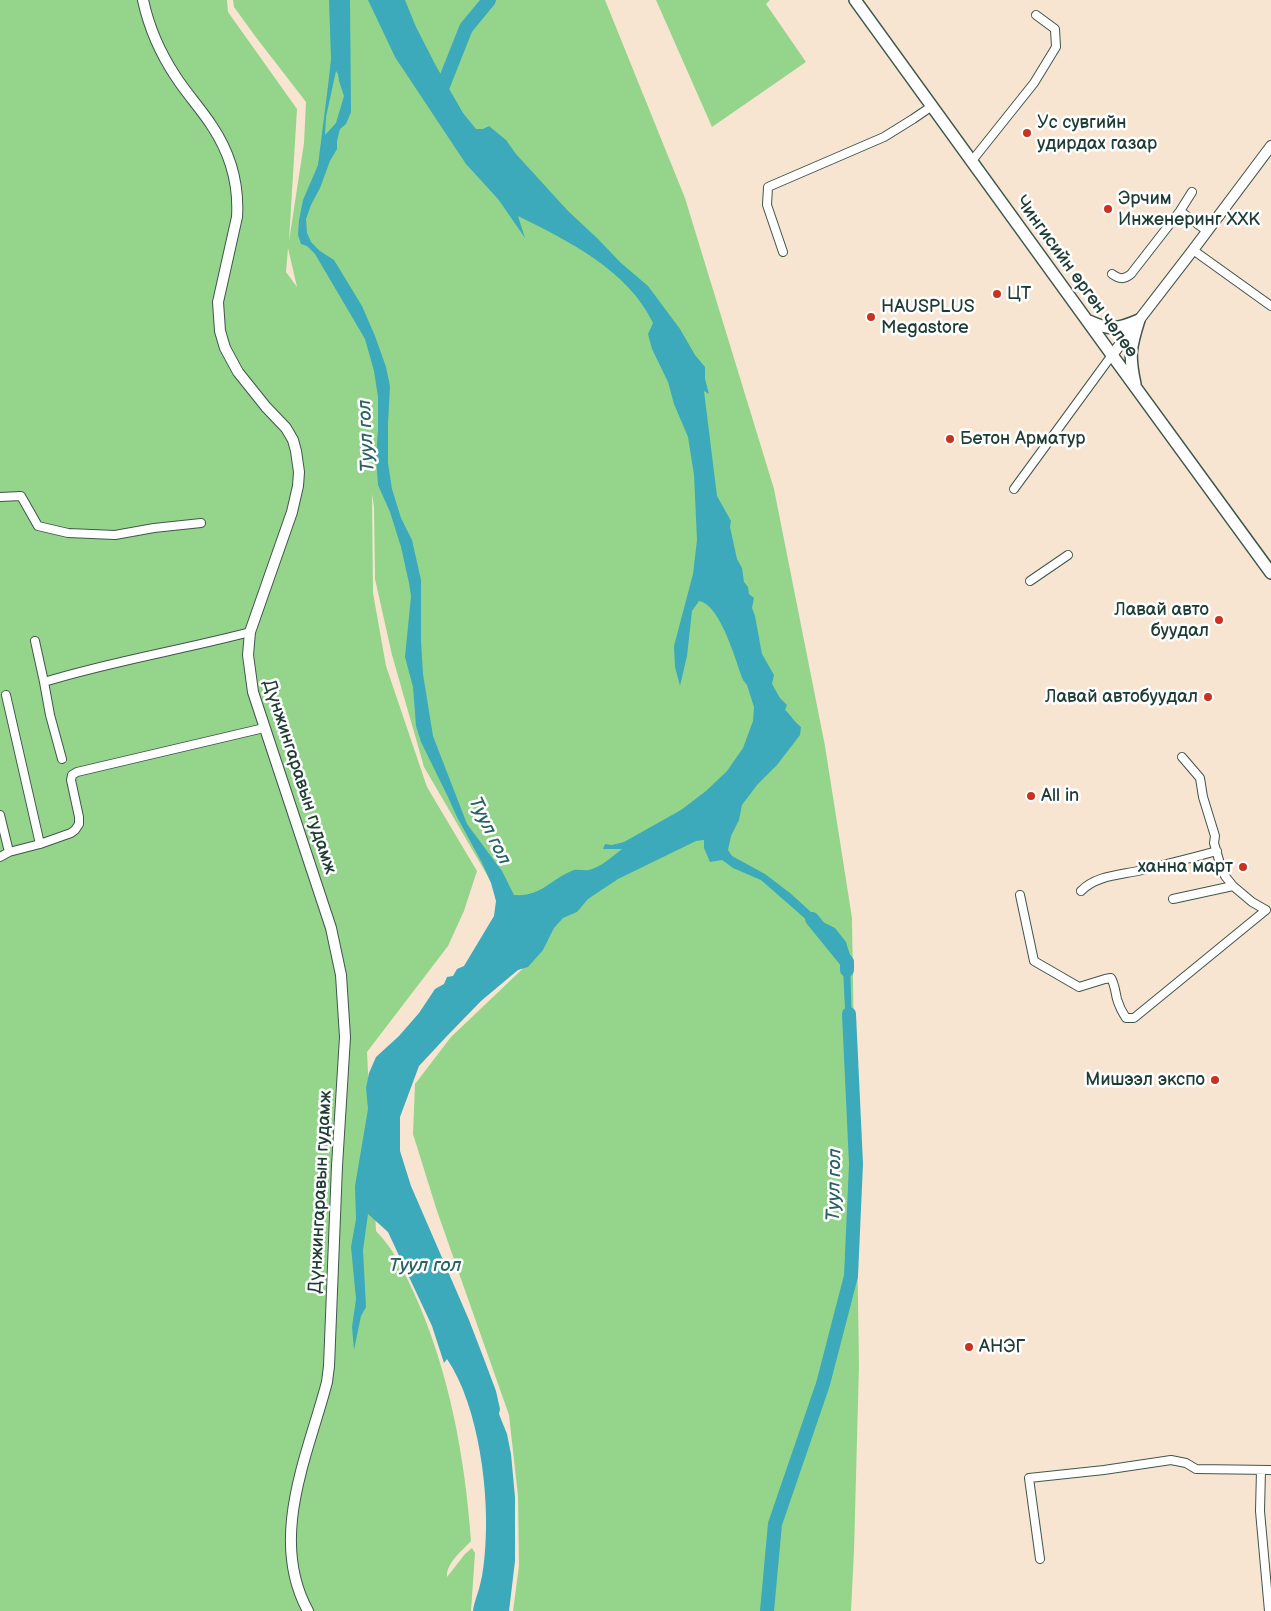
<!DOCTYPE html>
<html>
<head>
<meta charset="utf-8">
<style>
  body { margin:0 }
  canvas { display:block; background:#f7e5d1 }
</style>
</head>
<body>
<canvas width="1271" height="1611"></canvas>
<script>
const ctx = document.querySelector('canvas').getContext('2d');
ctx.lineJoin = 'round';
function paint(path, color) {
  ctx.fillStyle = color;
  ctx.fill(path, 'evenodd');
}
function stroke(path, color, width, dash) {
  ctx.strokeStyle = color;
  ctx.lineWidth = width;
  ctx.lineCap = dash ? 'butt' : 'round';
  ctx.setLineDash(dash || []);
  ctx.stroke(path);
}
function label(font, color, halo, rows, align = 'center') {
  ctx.font = font + ' "Balsamiq Sans",sans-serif';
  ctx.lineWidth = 5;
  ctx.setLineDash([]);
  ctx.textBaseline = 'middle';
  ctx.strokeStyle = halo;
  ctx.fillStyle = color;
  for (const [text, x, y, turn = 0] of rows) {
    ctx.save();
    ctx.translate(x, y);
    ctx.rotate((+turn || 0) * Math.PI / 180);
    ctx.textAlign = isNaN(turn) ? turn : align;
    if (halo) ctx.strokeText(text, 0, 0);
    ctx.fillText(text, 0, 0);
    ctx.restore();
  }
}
paint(new Path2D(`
  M 0,0 L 227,0 L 228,12 L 297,109 L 289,241 L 304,143 L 306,102 L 255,36 L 234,7 L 233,0 L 605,0 L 685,198 L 774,489 L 825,746 L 852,918 L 859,1365 L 854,1551 L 851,1611 L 513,1611 L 519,1566 L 518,1496 L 509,1415 L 437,1211 L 413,1134 L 415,1084 L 451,1037 L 535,957 L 424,767 L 392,655 L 375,579 L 374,507 L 372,494 L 373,593 L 386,666 L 427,787 L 477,871 L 464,911 L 448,946 L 367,1052 L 376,1231 C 393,1248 404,1271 414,1293 C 449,1370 465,1457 471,1541 C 462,1551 446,1563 447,1577 L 465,1554 L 472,1548 L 475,1553 L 471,1611 L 0,1611 ZM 288,248 L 297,287 L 286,272 Z
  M 656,0 L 770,0 L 766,4 L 806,62 L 712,127 Z`), '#95d58b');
paint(new Path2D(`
  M 329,0 L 350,0 L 351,112 L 346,124 L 340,129 L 337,141 L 337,149 L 330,161 L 320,188 L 311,205 L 306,219 L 307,233 L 311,242 L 320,251 L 334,260 L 362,306 L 375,336 L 386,367 L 390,386 L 388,424 L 388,463 L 392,489 L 401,518 L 412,540 L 421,580 L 421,640 L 423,674 L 433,736 L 467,824 L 502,871 L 514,895 C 542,897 550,879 574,870 C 579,869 584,871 589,870 C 601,867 613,856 622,849 L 603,849 L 605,844 L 612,845 L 624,842 L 681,810 L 706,791 L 727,771 L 743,748 L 753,721 L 754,707 L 747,685 L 743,680 C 736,661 720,604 699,601 L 692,611 L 687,656 L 680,686 L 675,667 L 674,646 L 693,574 L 697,540 L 694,475 L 688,437 L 674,404 L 668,382 L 652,349 L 648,334 L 653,323 C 628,270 568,241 518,216 L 525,238 L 498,199 L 466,164 L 450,140 L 395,57 L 368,0 L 405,0 L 416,27 L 436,66 L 463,113 L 476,129 L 483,129 L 489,126 L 506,140 L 516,154 L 568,211 L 597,238 L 621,263 L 648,286 L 680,329 L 695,355 L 705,367 L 705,379 L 709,394 L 704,391 L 717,496 L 731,521 L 730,527 L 737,559 L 742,568 L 744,582 L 748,587 L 749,594 L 754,598 L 752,608 L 755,616 L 762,654 L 774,675 L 772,684 L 780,698 L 787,705 L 785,710 C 791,715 795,723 801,727 L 800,735 L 777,765 L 757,785 L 742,805 L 739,820 L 731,836 L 728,850 L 732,856 L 765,874 L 790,893 L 821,921 L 835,928 L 846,942 L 850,955 L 852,1032 L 846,1031 L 843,968 L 839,945 L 809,922 L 761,880 L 733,868 L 722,860 L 710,862 L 704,848 L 704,840 L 696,841 L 618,879 L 588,899 L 577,912 L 563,918 L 554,928 L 543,950 L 528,967 L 518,970 L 481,1001 L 447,1036 L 419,1066 L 400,1117 L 400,1151 L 411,1186 L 469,1320 L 484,1359 L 496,1391 L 500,1409 L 499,1414 L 507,1434 L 511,1454 L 515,1497 L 515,1561 L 509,1611 L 473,1611 C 474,1602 478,1594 480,1585 C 483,1574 484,1562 485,1551 C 490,1495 479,1406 447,1359 L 444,1363 L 432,1326 L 388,1232 L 368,1214 L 363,1250 L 366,1307 L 361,1316 L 354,1350 L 352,1327 L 356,1299 L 351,1247 L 356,1219 L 355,1186 L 368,1109 L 366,1088 L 369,1073 L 376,1057 L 399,1036 L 419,1013 L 435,989 L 444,984 L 447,977 L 453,976 L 457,969 L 464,966 L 494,916 L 496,901 L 491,883 L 482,863 L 456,815 L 448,797 L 421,742 L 416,726 L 413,687 L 405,657 L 411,596 L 409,583 L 401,547 L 390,512 L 378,485 L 376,457 L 378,430 L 378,397 L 374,371 L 365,339 L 315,254 L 307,246 L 301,244 L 298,235 L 299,220 L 303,200 L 318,165 L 328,86 L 331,59 ZM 336,71 L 338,74 L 339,81 L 344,96 L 336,123 L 325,135 L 326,117 Z`), '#3caabb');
stroke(new Path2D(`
  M 439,96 L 466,28 L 489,0
  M 812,919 L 847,962 L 847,970
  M 767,1611 L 775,1524 L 823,1384 L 851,1276 L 856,1164 L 849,1014`), '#3caabb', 14);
const minor = new Path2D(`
  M 971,162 L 1034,83 L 1056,47 L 1055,29 L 1036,15
  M 1180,211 L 1207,231
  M 1193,250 L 1271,306
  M 783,252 L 767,205 L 768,187 L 884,137 L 913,119 L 932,106
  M 1112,274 C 1119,279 1124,280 1131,274 L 1180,211 L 1192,192
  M 1014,489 L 1112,355
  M 0,497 L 21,496 L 38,526 L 68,533 L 115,535 L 154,528 L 201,523
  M 1030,581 L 1068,555
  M 35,641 L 44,682
  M 6,695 L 40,844
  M 62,759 L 50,715 L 44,682 C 112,661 182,650 250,632
  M 0,815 L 9,852
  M 0,857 L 9,852 L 40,844 L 71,833 L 75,830 L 79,824 L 79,817 L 71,780 L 72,775 L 77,772 L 264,728
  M 1081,891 C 1096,875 1122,875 1142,870 C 1167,864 1192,858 1217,851
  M 1020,895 L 1034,961 L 1079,987 L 1105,979 L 1111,978 C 1115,985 1115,991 1117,999 C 1119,1006 1122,1012 1126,1018 L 1134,1018 L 1266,910 L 1252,902 L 1233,886
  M 1173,899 L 1233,886 L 1225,876 L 1221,867 L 1214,843 L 1215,836 L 1203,797 L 1200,778 L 1182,757
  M 1261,1470 L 1260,1511 L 1269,1611
  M 1040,1559 L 1029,1478 L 1104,1470 L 1171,1460 L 1186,1463 L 1196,1469 L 1271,1470`);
const major = new Path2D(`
  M 143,0 C 149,28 160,53 176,77 C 187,94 201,109 212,126 C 230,153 239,185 237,217 L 218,302 L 220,331 L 225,348 L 238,372 L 266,407 L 286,428 L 293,440 L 296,451 L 299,472 L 298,486 L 292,512 L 250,632 L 248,655 L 253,692 L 331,928 L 341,975 L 345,1037 L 337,1166 L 329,1366 L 327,1382 C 308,1455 268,1538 308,1611
  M 1112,355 L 1193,250 L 1271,146`);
const highway = new Path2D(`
  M 855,0 L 1112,355 L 1271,573
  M 1089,321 C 1110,331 1118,329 1139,320
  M 1135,384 C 1129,356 1130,348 1139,320`);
stroke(minor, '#3f564c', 10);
stroke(major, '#3f564c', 12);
stroke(highway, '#3f564c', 14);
stroke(minor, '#fff', 8);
stroke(major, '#fff', 10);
stroke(highway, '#fff', 11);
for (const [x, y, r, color] of [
  [1027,133,5,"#c8321e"],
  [1108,209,5,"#c8321e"],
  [997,294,5,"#c8321e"],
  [871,317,5,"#c8321e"],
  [950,439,5,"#c8321e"],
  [1219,620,5,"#c8321e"],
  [1208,697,5,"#c8321e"],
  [1031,796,5,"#c8321e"],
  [1243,867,5,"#c8321e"],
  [1215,1080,5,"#c8321e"],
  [969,1347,5,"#c8321e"]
]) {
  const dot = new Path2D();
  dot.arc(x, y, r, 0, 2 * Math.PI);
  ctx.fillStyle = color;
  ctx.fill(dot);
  stroke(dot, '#fff', 2);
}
label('18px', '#1f3d34', '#fff', [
  ["Ус сувгийн",1037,123],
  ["удирдах газар",1037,144],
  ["Эрчим",1118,199],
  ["Инженеринг ХХК",1118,220],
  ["ЦТ",1007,294],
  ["HAUSPLUS",881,307],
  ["Megastore",881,328],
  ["Бетон Арматур",960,439],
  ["Лавай авто",1209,610,"right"],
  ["буудал",1209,631,"right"],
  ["Лавай автобуудал",1198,697,"right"],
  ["All in",1041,796],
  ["ханна март",1233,867,"right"],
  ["Мишээл экспо",1205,1080,"right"],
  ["АНЭГ",979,1347]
], 'left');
label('18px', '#1f3d34', '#fff', [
  ["Чингисийн өргөн чөлөө",1076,277,54],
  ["Дүнжингаравын гудамж",299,777,72],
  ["Дүнжингаравын гудамж",321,1192,-87]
]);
label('italic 19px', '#296363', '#fff', [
  ["Туул гол",367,436,-93],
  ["Туул гол",489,831,64],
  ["Туул гол",835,1185,-89],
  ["Туул гол",425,1266]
]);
</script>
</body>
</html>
